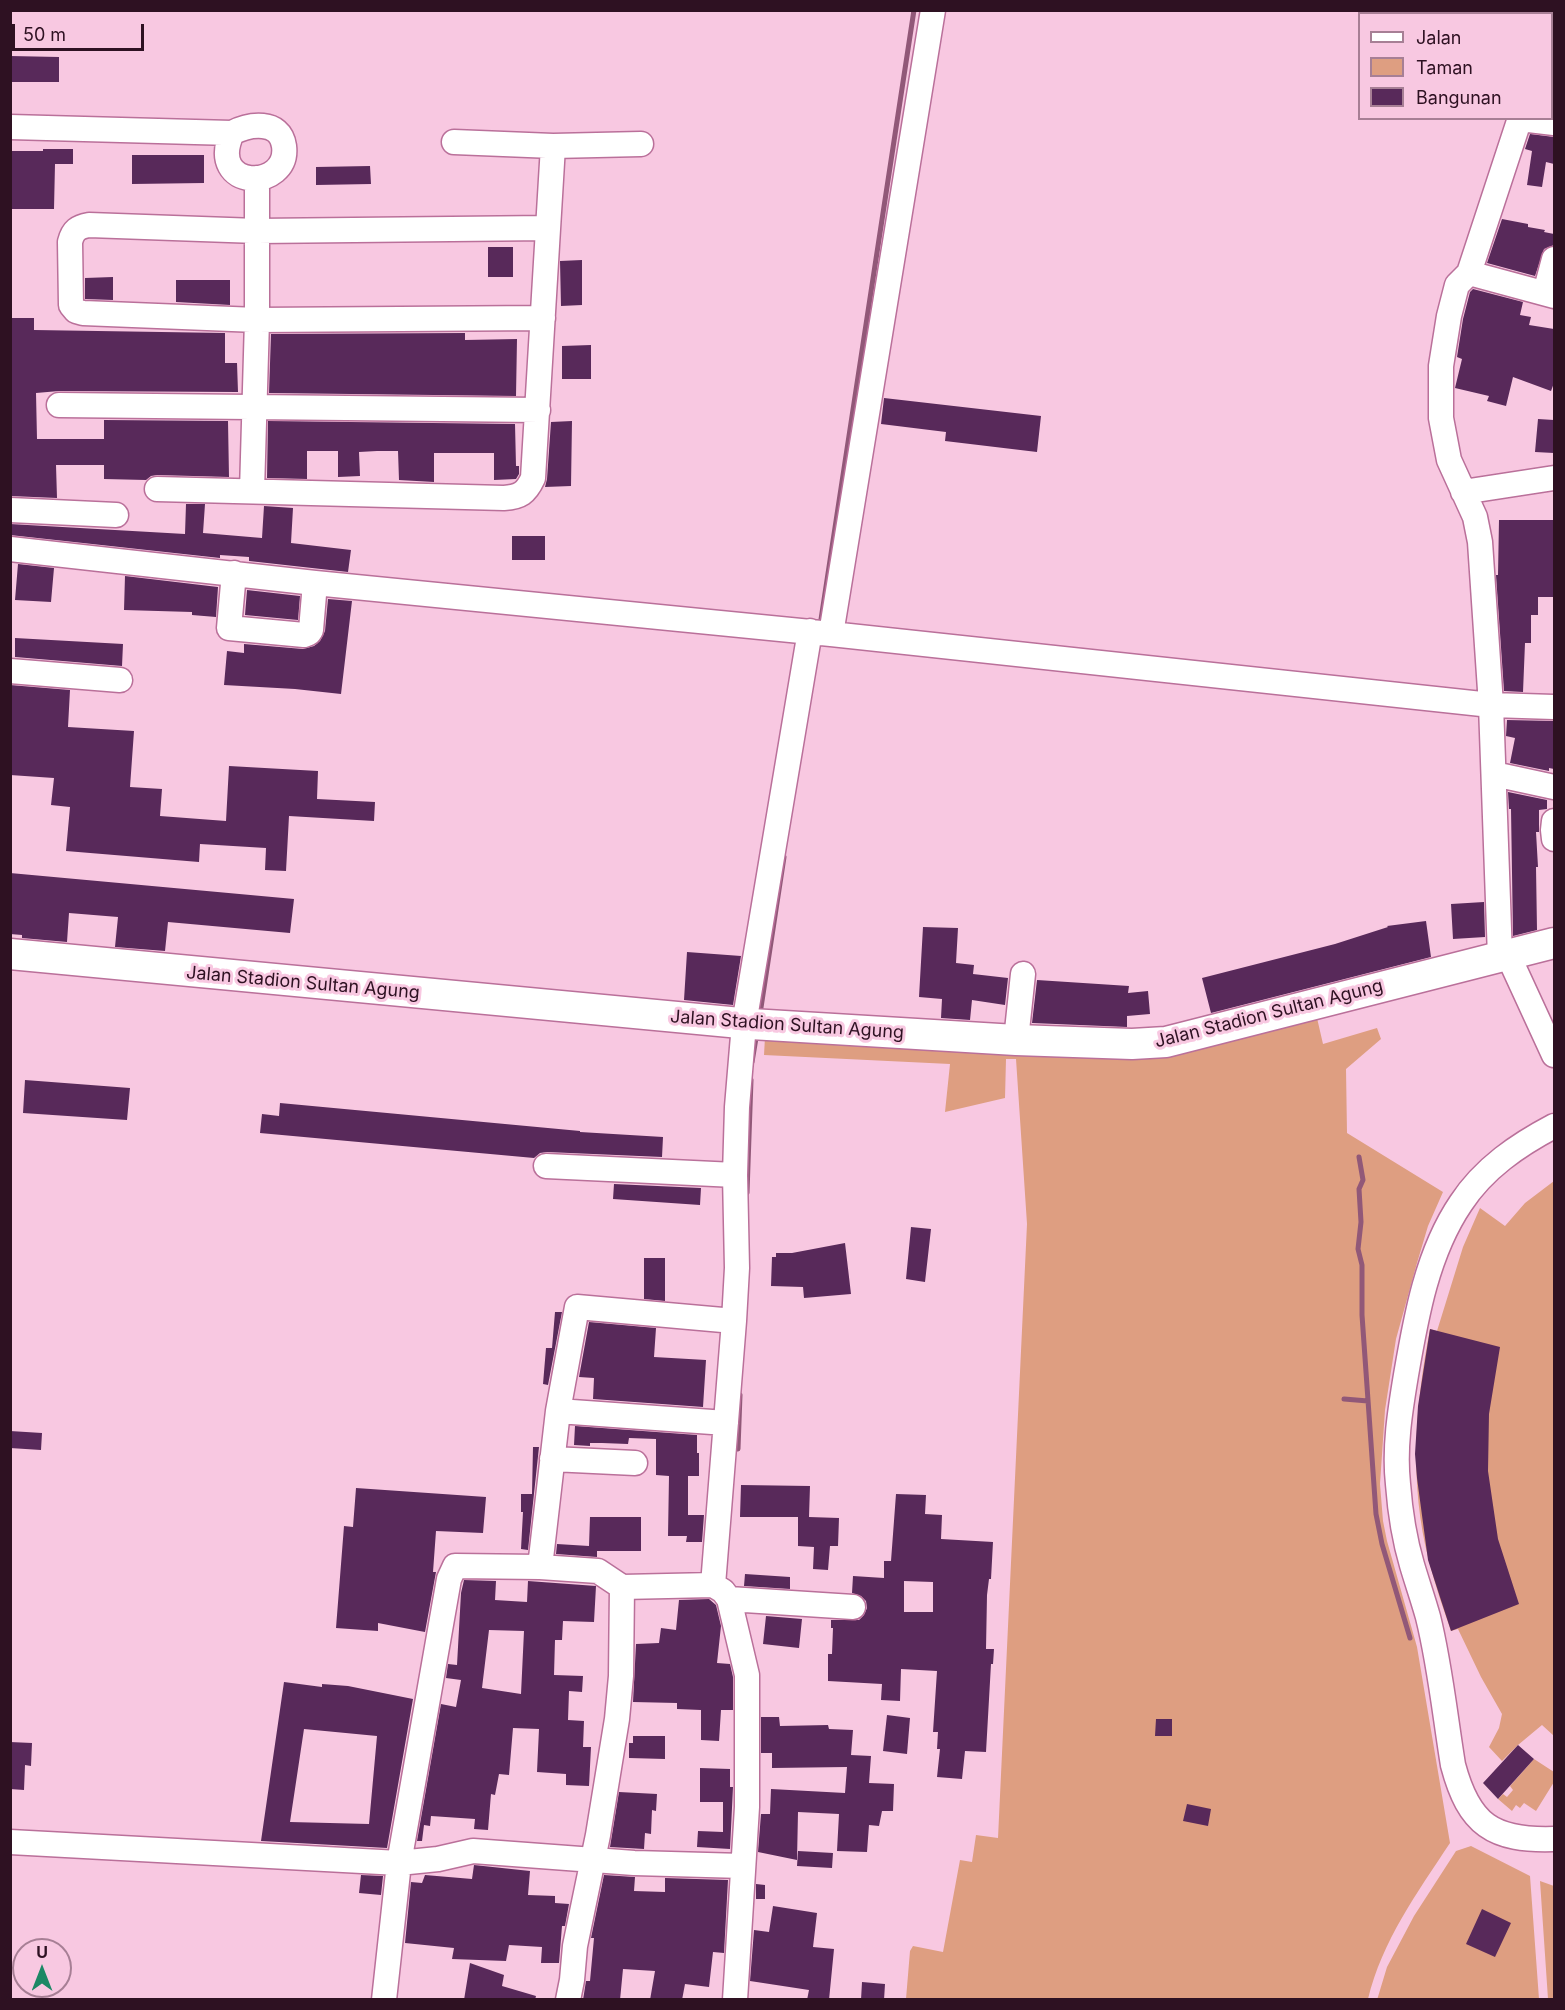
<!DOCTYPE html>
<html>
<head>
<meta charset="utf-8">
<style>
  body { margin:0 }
  #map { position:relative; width:1565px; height:2010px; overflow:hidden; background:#f8c8e1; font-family:Inter,sans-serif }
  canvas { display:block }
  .frame { position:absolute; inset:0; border:12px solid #2e1122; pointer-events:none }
  .legend { position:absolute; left:1358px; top:12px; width:195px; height:108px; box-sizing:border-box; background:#f8c8e1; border:2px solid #a77f95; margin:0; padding:8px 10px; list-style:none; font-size:18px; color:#2e1122 }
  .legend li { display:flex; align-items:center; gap:12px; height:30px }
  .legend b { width:30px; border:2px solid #a77f95 }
  .north { position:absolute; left:12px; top:1938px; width:60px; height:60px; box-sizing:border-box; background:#f8c8e1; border:2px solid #a77f95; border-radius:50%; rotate:0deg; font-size:16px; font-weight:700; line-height:24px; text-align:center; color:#2e1122 }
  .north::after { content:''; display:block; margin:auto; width:21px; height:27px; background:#1c8865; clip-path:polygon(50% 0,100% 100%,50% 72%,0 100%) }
  .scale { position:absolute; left:12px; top:24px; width:132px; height:27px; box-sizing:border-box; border:3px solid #2e1122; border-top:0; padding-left:8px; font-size:18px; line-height:21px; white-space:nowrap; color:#2e1122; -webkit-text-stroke:4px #f8c8e1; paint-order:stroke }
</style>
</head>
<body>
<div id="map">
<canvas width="1565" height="2010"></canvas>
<div class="frame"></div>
<ul class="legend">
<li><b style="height:8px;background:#fff"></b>Jalan</li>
<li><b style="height:16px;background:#de9e81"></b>Taman</li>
<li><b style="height:16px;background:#58295a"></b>Bangunan</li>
</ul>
<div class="north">U</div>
<div class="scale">50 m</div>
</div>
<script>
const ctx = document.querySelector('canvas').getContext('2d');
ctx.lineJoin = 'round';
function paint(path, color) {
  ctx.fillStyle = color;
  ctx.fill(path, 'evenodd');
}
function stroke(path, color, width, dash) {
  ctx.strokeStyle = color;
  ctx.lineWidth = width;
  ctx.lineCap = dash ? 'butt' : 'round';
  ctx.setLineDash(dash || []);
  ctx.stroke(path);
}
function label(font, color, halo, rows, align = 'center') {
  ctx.font = font + ' Inter,sans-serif';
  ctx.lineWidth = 6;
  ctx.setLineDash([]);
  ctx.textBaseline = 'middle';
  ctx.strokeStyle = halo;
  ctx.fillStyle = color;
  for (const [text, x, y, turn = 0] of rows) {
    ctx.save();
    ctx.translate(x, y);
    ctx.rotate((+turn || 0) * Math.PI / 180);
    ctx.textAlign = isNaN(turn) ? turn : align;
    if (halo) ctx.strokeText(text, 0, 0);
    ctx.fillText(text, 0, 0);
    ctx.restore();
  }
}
paint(new Path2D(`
  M 1317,1018 L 1323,1044 L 1377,1028 L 1381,1039 L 1346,1069 L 1347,1133 L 1443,1192 L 1428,1226 L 1417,1263 L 1396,1339 L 1385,1410 L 1380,1484 L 1383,1521 L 1387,1541 L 1417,1647 L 1450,1843 C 1417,1893 1382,1941 1368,1999 L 906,1999 L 910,1951 L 913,1946 L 943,1952 L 960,1860 L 972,1862 L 976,1835 L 998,1838 L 1027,1224 L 1016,1059 L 1006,1059 L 1005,1098 L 945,1112 L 950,1064 L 764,1055 L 765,1037 L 949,1046 Z
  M 1554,1181 L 1554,1736 L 1542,1725 L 1518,1745 L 1502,1761 L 1489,1747 L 1499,1728 L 1502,1714 L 1481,1677 L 1458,1629 L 1451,1631 C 1443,1608 1435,1585 1429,1561 C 1409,1484 1415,1406 1430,1329 L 1437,1331 L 1463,1247 L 1480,1208 L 1505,1226 L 1525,1203 Z
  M 1534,1759 L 1554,1772 L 1554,1782 L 1536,1811 L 1524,1803 L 1520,1808 L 1516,1805 L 1512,1811 L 1498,1799 L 1503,1794 L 1507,1797 L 1513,1790 L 1510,1786 Z
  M 1471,1846 L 1530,1876 L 1539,1999 L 1377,2000 L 1387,1967 L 1414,1916 L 1456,1851 Z
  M 1540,1881 L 1554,1886 L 1554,1999 L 1548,1999 Z`), '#de9e81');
stroke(new Path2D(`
  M 820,626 L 914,10
  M 760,1014 L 784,857
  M 752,1062 L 757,1032
  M 1359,1157 L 1363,1180 L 1359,1189 L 1361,1222 L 1358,1249 L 1362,1265 L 1362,1315 L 1376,1514 L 1382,1544 L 1410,1638
  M 747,1193 L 751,1080
  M 1344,1399 L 1368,1401
  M 738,1449 L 740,1395`), '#915878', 5);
paint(new Path2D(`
  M 10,56 L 59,57 L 59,82 L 10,82 Z
  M 1530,134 L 1554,137 L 1554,164 L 1546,162 L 1542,187 L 1527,185 L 1532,151 L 1525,149 Z
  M 43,149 L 73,149 L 73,164 L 55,164 L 54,209 L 10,209 L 10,151 L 43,151 Z
  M 132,155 L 204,155 L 204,183 L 132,184 Z
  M 370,166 L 371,184 L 316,185 L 316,167 Z
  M 1502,219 L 1528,224 L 1528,227 L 1545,230 L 1544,232 L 1554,234 L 1554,245 L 1544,249 L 1535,276 L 1487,263 Z
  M 488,247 L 513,247 L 513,277 L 488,277 Z
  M 582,260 L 582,305 L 561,306 L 560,261 Z
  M 113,277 L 113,300 L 85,299 L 85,278 Z
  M 176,280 L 230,280 L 230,305 L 176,302 Z
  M 1473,289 L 1523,302 L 1520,315 L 1531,317 L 1529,325 L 1554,329 L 1554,383 L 1551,391 L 1513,377 L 1506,406 L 1487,401 L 1489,396 L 1455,388 L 1462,359 L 1457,357 L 1463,319 L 1470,292 Z
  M 10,318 L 34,318 L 34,330 L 225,333 L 225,363 L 237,363 L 238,392 L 59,391 L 36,393 L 37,439 L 104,439 L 104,420 L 228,421 L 229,477 L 157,475 L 151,476 L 146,480 L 104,479 L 104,465 L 56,465 L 57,498 L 10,496 Z
  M 465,333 L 465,340 L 517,339 L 516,396 L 269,393 L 271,334 Z
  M 591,345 L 591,379 L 562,379 L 562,346 Z
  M 884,398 L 1041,416 L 1037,452 L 945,441 L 946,432 L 881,424 Z
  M 1538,419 L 1554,420 L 1554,453 L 1535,452 Z
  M 268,421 L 515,424 L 516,466 L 519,466 L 519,474 L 516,479 L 494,480 L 494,453 L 434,453 L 434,482 L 399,480 L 398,451 L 377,451 L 359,452 L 360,476 L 338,477 L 338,451 L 307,451 L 307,479 L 267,478 Z
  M 572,421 L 571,486 L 545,487 L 547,479 L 551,422 Z
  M 186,504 L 205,504 L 203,533 L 262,538 L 264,506 L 293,508 L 291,543 L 351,550 L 348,572 L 249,561 L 249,557 L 220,555 L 220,558 L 10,535 L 10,524 L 185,534 Z
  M 1499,520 L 1554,520 L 1554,597 L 1538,597 L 1538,615 L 1531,615 L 1531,643 L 1525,643 L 1523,692 L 1504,691 L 1496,575 L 1498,575 Z
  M 512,536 L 545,536 L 545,560 L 512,560 Z
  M 18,564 L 54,568 L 51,602 L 15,600 Z
  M 125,576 L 218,587 L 216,617 L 192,615 L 192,612 L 124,610 Z
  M 247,590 L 300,596 L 298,620 L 245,615 Z
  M 328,599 L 352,601 L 341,694 L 295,689 L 224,685 L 227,651 L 244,653 L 244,644 L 303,649 L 314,646 L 320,641 L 325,631 Z
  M 15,638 L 123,644 L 122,666 L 15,657 Z
  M 10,685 L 70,690 L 68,727 L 134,731 L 130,787 L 162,789 L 160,816 L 226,821 L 229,766 L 318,771 L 317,799 L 375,802 L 374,821 L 289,816 L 286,871 L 265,870 L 266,848 L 200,844 L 199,862 L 66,851 L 70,807 L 51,805 L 54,778 L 10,775 Z
  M 1507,720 L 1554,721 L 1554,769 L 1549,768 L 1549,771 L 1510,763 L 1515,738 L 1506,736 Z
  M 1508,792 L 1547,800 L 1547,809 L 1539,810 L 1539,832 L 1536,832 L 1538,867 L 1536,867 L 1537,930 L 1513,936 L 1511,809 L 1509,809 Z
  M 10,873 L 294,899 L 290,933 L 168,922 L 165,951 L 115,947 L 118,917 L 69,913 L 67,942 L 22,938 L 22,935 L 10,934 Z
  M 1484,902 L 1485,937 L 1453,939 L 1451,904 Z
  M 1426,921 L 1431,957 L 1211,1013 L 1202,978 L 1335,944 L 1388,927 L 1387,926 Z
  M 923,927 L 958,928 L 956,963 L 974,965 L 973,974 L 1008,978 L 1005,1005 L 972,1000 L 970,1020 L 941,1018 L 942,999 L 919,997 Z
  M 687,952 L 741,956 L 733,1005 L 684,1000 Z
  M 1037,980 L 1129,986 L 1128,993 L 1148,991 L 1150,1014 L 1127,1016 L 1127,1027 L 1032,1023 Z
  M 25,1080 L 130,1088 L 127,1120 L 23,1113 Z
  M 280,1103 L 580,1131 L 580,1132 L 663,1137 L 662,1157 L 547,1152 L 540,1153 L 534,1158 L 260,1133 L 262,1114 L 279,1116 Z
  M 614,1184 L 701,1188 L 700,1205 L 613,1199 Z
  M 911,1227 L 931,1229 L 925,1282 L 906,1279 Z
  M 845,1243 L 851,1294 L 804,1298 L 803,1287 L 771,1286 L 772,1257 L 776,1257 L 776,1253 L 792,1253 Z
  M 644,1258 L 665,1258 L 665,1301 L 644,1299 Z
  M 555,1312 L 562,1312 L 548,1385 L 543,1384 L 546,1348 L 552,1348 Z
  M 589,1322 L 656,1328 L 654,1357 L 706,1360 L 703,1407 L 593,1399 L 594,1378 L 579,1377 Z
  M 1430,1329 L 1500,1347 L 1489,1414 L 1488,1471 L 1498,1539 L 1519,1604 L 1451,1631 L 1428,1560 L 1417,1478 L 1415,1454 L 1418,1406 Z
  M 575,1426 L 697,1435 L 697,1453 L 699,1453 L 699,1476 L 688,1476 L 688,1515 L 704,1515 L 702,1542 L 686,1542 L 687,1536 L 668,1536 L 669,1476 L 656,1475 L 656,1439 L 629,1438 L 628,1444 L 602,1443 L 590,1443 L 590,1446 L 574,1445 Z
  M 10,1431 L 42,1433 L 41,1450 L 10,1448 Z
  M 533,1447 L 539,1447 L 528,1550 L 521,1549 L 523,1512 L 521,1512 L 521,1494 L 532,1494 Z
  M 741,1485 L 810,1486 L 809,1517 L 839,1518 L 838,1546 L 830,1546 L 828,1570 L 813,1569 L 814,1547 L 798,1546 L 798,1517 L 740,1517 Z
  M 356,1488 L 486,1497 L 483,1533 L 436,1531 L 433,1572 L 436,1572 L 425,1632 L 378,1623 L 378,1631 L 336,1628 L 344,1526 L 353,1527 Z
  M 896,1494 L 926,1495 L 925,1514 L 942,1515 L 941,1539 L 993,1542 L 991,1579 L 989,1579 L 987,1595 L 986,1649 L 994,1649 L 993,1664 L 991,1664 L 986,1752 L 965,1751 L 962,1779 L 937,1777 L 940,1749 L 937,1749 L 938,1732 L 933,1732 L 937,1671 L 901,1669 L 900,1701 L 881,1700 L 882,1684 L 828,1681 L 828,1654 L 832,1654 L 833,1628 L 831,1628 L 831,1620 L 859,1620 L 864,1615 L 867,1608 L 866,1601 L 861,1596 L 852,1593 L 853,1576 L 884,1578 L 884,1561 L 891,1561 ZM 904,1581 L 933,1582 L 933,1612 L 904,1612 Z
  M 590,1517 L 641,1517 L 641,1551 L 597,1551 L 597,1557 L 556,1554 L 557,1544 L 589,1546 Z
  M 745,1574 L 790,1577 L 790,1589 L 744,1586 Z
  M 464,1580 L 496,1581 L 495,1600 L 527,1602 L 528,1581 L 596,1586 L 594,1622 L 563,1621 L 562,1640 L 555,1640 L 554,1675 L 583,1676 L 582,1692 L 569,1691 L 568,1720 L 584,1721 L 583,1747 L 591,1747 L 589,1786 L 566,1785 L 566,1774 L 537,1772 L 539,1729 L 513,1728 L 509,1775 L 499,1774 L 495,1795 L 491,1794 L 488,1830 L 474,1829 L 475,1819 L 431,1816 L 430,1826 L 424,1825 L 422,1841 L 417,1841 L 441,1704 L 456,1707 L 461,1680 L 446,1678 L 448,1664 L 457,1665 L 461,1593 ZM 489,1630 L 524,1631 L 521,1694 L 482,1688 Z
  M 709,1599 L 716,1605 L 721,1626 L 717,1663 L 730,1664 L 733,1677 L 733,1710 L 721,1710 L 719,1741 L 701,1740 L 701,1710 L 677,1709 L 677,1703 L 633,1702 L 636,1644 L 659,1643 L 661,1628 L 676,1630 L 679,1600 Z
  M 766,1616 L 802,1619 L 799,1648 L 763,1644 Z
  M 284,1682 L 322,1687 L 322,1684 L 348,1686 L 413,1699 L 387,1848 L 261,1841 ZM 304,1729 L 377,1736 L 369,1824 L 290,1822 Z
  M 887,1715 L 910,1718 L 907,1754 L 883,1751 Z
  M 761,1717 L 779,1717 L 780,1726 L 828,1725 L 829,1729 L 853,1730 L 851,1755 L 871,1756 L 869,1783 L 894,1784 L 893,1811 L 882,1811 L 879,1826 L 869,1825 L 867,1852 L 837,1851 L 839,1814 L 798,1812 L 797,1860 L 758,1852 L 761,1814 L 770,1814 L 771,1789 L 845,1793 L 847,1767 L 772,1768 L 772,1753 L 761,1753 Z
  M 1156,1719 L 1172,1719 L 1172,1736 L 1155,1736 Z
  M 633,1736 L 665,1736 L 665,1759 L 629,1758 L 629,1743 L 633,1743 Z
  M 10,1742 L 32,1743 L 31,1766 L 25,1765 L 24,1790 L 10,1789 Z
  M 1518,1745 L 1534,1759 L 1498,1799 L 1483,1783 Z
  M 700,1768 L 730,1769 L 730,1787 L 733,1787 L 730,1849 L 697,1847 L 698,1831 L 723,1832 L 723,1802 L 700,1802 Z
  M 619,1792 L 657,1794 L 656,1811 L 652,1810 L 651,1834 L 645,1833 L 644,1849 L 610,1847 Z
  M 1187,1804 L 1211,1809 L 1208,1826 L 1183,1821 Z
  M 798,1851 L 833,1853 L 832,1868 L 797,1866 Z
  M 474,1865 L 530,1871 L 528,1895 L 555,1896 L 555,1903 L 569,1904 L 565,1926 L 562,1926 L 559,1963 L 541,1963 L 542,1947 L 509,1945 L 506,1961 L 452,1959 L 454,1948 L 405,1943 L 411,1882 L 422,1883 L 425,1875 L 472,1879 Z
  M 361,1875 L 383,1876 L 381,1895 L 359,1893 Z
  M 604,1875 L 635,1877 L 634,1891 L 665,1892 L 665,1878 L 728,1880 L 724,1953 L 713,1952 L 709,1987 L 685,1984 L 682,2000 L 650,2000 L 655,1971 L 623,1969 L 620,2000 L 583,2000 L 586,1981 L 590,1981 L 594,1938 L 591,1938 Z
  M 756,1884 L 765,1885 L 765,1899 L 756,1899 Z
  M 773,1906 L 817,1913 L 813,1947 L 834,1949 L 829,2000 L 807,2000 L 809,1990 L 750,1981 L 754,1930 L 769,1932 Z
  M 1482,1909 L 1511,1923 L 1495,1957 L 1466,1944 Z
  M 470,1963 L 504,1975 L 502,1986 L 536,1996 L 535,2000 L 464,2000 Z
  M 862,1982 L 885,1984 L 884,2000 L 861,2000 Z`), '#58295a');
const minor = new Path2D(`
  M 1536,14 L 1537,10
  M 1520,119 L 1554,123
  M 10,127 L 232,133 C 249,124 280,119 284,146 C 290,191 206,191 232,133
  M 454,142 L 553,146 L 641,144
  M 1469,273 L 1554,296
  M 1545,293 L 1554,259
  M 543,318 L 257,320 L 83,313 L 76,311 L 71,305 L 70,242 C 73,230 78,227 89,225 L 257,231 L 548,228
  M 59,405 L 538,410
  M 157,489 L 504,498 C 520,497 526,493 533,478 L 553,146
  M 252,491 L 257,320 L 257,178
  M 1463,492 L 1554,478
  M 10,510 L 116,515
  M 10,549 L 315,583 L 831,634 L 1491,705 L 1554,707
  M 234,573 L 229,628 L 304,635 L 309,633 L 311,630 L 315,583
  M 831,634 L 933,10
  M 10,671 L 120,680
  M 1494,774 L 1554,787
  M 1554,821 L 1553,830 L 1554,839
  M 1508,955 L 1554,1055
  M 1500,957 L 1491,705 L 1480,542 L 1475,517 L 1449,460 L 1441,418 L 1441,366 L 1449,316 L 1457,285 L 1469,273 L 1520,118
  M 1016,1040 L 1023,974
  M 1554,1126 C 1518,1145 1484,1168 1461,1203 C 1427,1253 1416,1317 1406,1375 C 1400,1411 1394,1448 1398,1484 C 1400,1511 1404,1538 1412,1565 C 1417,1582 1423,1599 1428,1617 C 1440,1665 1445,1716 1453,1765 C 1469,1825 1493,1841 1554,1839
  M 546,1166 L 735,1175
  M 558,1411 L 726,1423
  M 552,1459 L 635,1463
  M 540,1567 L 558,1411 L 577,1307 L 734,1321
  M 729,1599 L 853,1607
  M 10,1842 L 399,1863 L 438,1859 L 473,1851 L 634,1863 L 743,1866
  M 384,2000 L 399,1863 L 449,1579 L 455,1566 L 540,1567 L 598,1571 L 622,1587 L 713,1585
  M 568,2000 L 572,1980 L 575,1946 L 598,1835 L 617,1719 L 621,1676 L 622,1587
  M 735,2000 L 747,1807 L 747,1675 L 729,1599 L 723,1591 L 713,1585 L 734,1321 L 737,1268 L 735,1175 L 737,1107 L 744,1024 L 810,631`);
const major = new Path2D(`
  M 10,954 L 751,1024 L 1016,1040 L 1132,1044 L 1166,1042 L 1554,943`);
stroke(minor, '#ba709a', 27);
stroke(major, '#ba709a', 33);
stroke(minor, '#fff', 24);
stroke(major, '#fff', 30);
label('18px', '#2e1122', '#f8c8e1', [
  ["Jalan Stadion Sultan Agung",303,983,5],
  ["Jalan Stadion Sultan Agung",1269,1014,-14],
  ["Jalan Stadion Sultan Agung",787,1025,4]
]);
</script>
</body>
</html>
